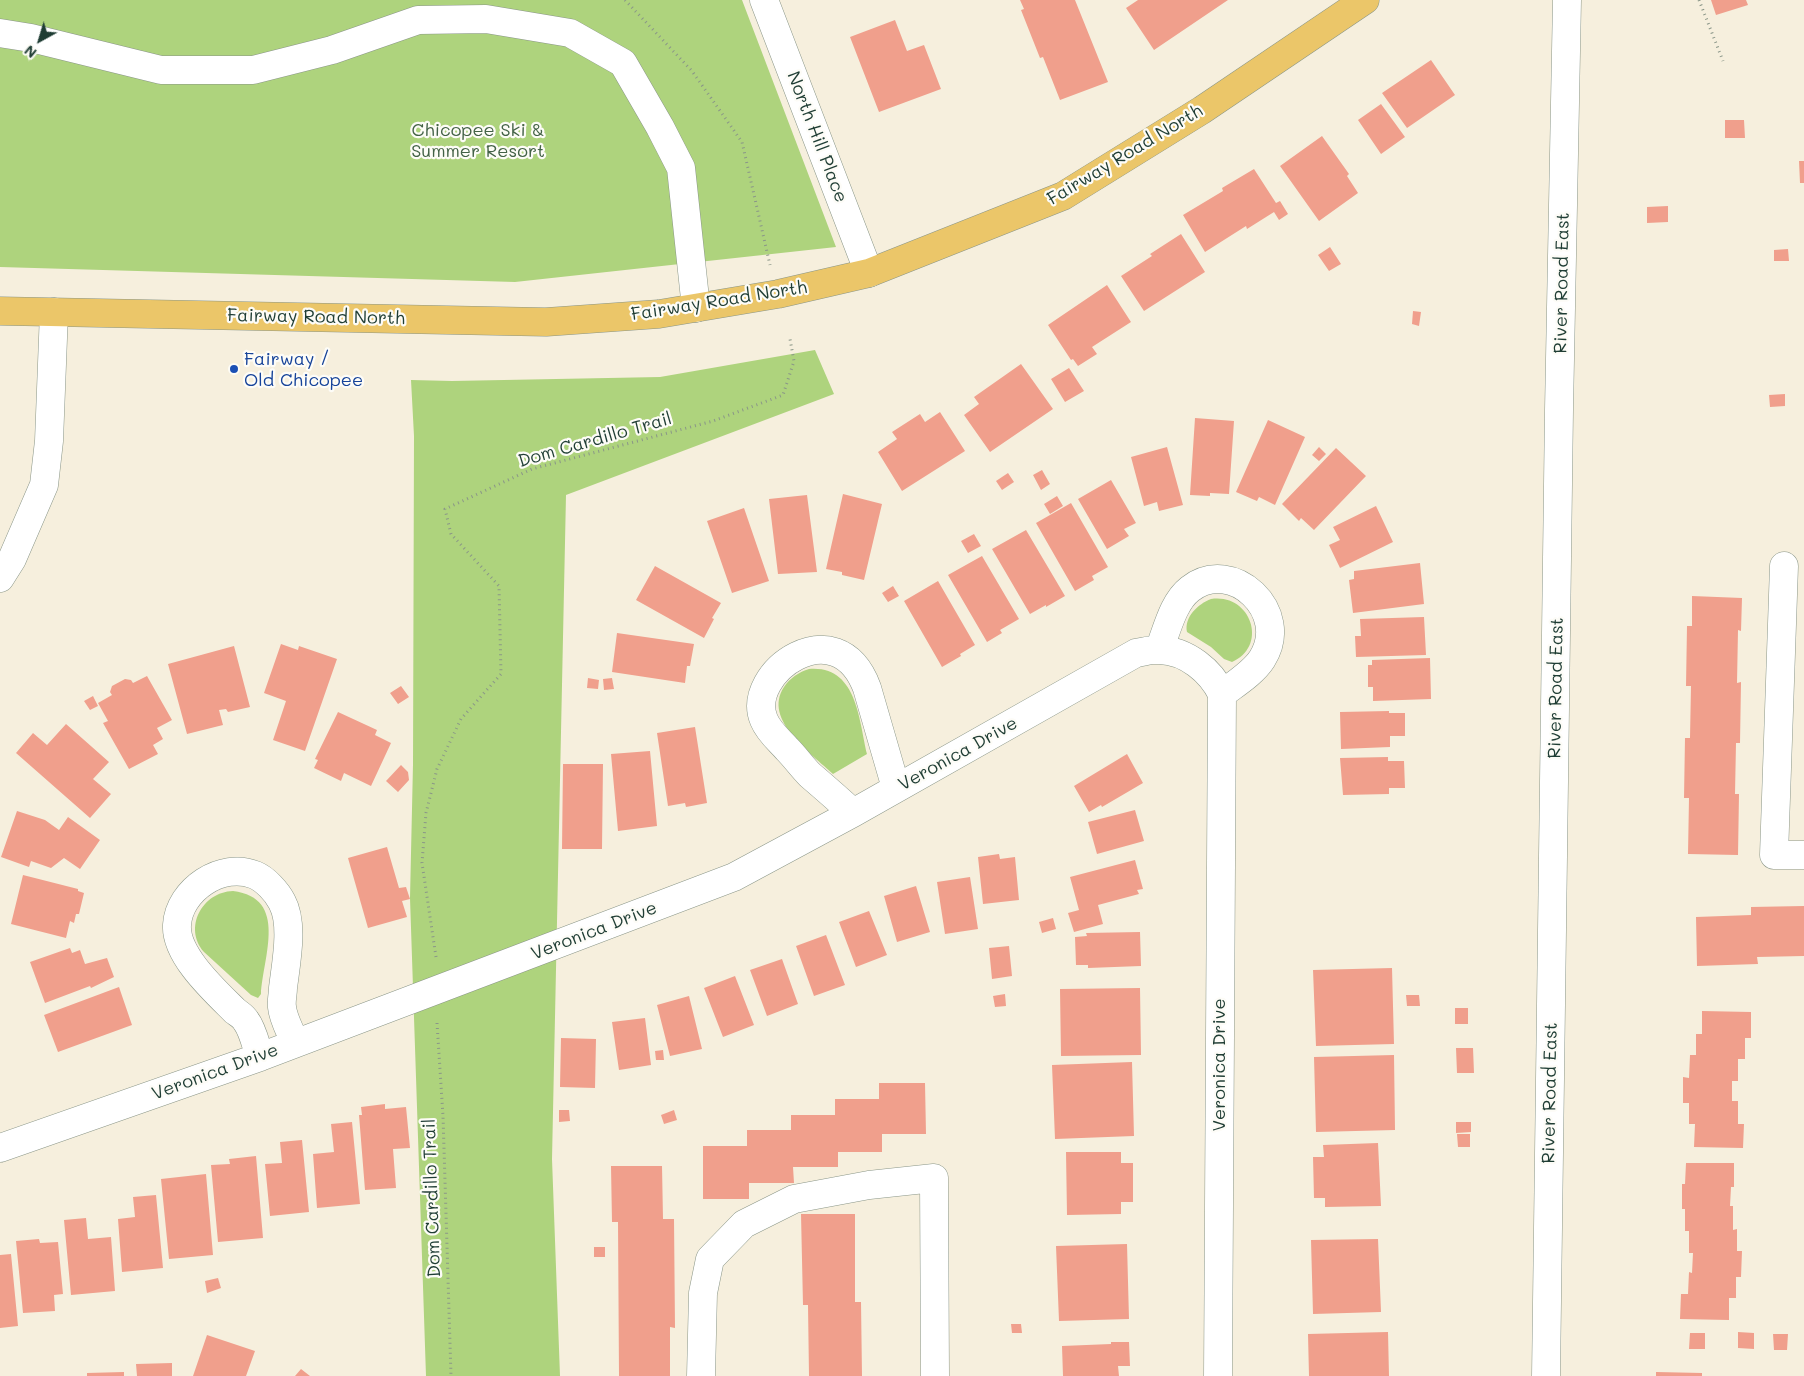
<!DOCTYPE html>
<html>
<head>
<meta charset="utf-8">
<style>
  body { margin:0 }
  #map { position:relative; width:1804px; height:1376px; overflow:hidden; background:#f6efdd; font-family:Mali,sans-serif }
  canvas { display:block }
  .north { position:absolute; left:15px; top:15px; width:50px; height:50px; -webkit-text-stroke:4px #fdfcf7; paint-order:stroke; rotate:219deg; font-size:14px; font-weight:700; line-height:20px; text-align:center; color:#1f3d34 }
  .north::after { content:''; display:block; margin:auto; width:18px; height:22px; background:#1f3d34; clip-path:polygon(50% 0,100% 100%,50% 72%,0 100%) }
</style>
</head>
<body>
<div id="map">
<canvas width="1804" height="1376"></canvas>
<div class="north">N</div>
</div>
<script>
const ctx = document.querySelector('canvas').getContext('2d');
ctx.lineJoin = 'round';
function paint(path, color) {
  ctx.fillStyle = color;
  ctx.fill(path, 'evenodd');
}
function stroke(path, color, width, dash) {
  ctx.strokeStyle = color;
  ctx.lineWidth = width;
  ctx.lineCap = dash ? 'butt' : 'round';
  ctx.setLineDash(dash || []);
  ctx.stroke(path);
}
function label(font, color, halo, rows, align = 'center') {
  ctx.font = font + ' Mali,sans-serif';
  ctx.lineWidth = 4.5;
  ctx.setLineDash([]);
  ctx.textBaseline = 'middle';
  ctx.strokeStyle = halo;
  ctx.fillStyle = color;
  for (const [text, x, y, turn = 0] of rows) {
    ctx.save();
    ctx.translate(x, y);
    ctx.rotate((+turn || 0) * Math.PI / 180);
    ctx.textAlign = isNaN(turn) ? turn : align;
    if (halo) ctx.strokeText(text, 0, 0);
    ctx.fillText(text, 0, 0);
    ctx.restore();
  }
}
paint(new Path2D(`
  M 0,0 L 742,0 L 836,247 L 515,282 L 0,267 Z
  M 815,350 L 834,394 L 566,495 L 552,1159 L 560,1376 L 426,1376 L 410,898 L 413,764 L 414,436 L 411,380 L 452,381 L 660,377 Z
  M 1211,599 C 1251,593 1269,646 1232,662 L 1224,659 L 1211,647 L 1187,632 C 1184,617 1198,604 1211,599 Z
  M 809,669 C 857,665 859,720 867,754 L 833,774 C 812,754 762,720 784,687 C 790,678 799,672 809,669 Z
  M 233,891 C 289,898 263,957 261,994 L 258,998 L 251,995 L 204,952 C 183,928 202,892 233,891 Z`), '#aed37d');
paint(new Path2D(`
  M 1020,0 L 1075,0 L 1108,82 L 1060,100 L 1043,57 L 1040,58 L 1021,10 L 1024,9 Z
  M 1138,0 L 1228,0 L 1154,50 L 1126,8 Z
  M 1711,0 L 1746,0 L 1748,5 L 1716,15 Z
  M 895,20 L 907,51 L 924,45 L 941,89 L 879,112 L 850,37 Z
  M 1431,60 L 1455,95 L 1407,128 L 1382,93 Z
  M 1381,104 L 1405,137 L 1381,154 L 1358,120 Z
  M 1725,120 L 1744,120 L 1745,138 L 1725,138 Z
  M 1322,136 L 1349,174 L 1347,176 L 1358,193 L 1319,221 L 1280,166 Z
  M 1799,161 L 1804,161 L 1804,183 L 1800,183 Z
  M 1254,169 L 1276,203 L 1280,201 L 1288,214 L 1279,220 L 1274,212 L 1247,229 L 1246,226 L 1205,252 L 1183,215 L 1223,191 L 1222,188 Z
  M 1668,206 L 1668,222 L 1647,223 L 1647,207 Z
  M 1181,234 L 1205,272 L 1144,311 L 1121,276 L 1152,256 L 1150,254 Z
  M 1330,247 L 1341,264 L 1329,271 L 1318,255 Z
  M 1788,249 L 1789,261 L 1774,261 L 1774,250 Z
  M 1107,285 L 1131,322 L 1092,347 L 1097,354 L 1078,366 L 1073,359 L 1071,360 L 1048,325 Z
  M 1413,311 L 1421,312 L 1419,326 L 1412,324 Z
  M 1021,364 L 1053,409 L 990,452 L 964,415 L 979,404 L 974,397 Z
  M 1069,368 L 1084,391 L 1065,402 L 1051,379 Z
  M 1785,394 L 1785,406 L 1770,407 L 1769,395 Z
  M 940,412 L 965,451 L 902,491 L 878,452 L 897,439 L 892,432 L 920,414 L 925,422 Z
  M 1195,418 L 1234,421 L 1229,494 L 1210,493 L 1210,496 L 1190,495 Z
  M 1268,420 L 1305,437 L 1275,505 L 1259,497 L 1257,501 L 1236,492 Z
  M 1167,447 L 1183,505 L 1159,511 L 1157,502 L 1144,506 L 1131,457 Z
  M 1319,447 L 1326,454 L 1319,461 L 1312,455 Z
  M 1336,448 L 1366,476 L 1314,530 L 1301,518 L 1299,521 L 1282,504 Z
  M 1042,470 L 1050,484 L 1041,490 L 1033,475 Z
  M 1008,473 L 1014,482 L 1002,490 L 996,481 Z
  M 1111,480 L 1136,523 L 1124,529 L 1129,536 L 1107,549 L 1078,499 Z
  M 843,494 L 882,504 L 864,580 L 842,575 L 842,572 L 826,569 Z
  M 807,495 L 817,572 L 778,574 L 769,499 Z
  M 1057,496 L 1063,506 L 1050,514 L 1044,504 Z
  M 1071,503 L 1108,567 L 1092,576 L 1094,580 L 1075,591 L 1036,523 Z
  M 1376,506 L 1393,542 L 1340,568 L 1329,545 L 1340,540 L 1333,527 Z
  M 744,508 L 769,581 L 732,593 L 707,521 Z
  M 1026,530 L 1065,596 L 1046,607 L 1046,605 L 1030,614 L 992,549 Z
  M 974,534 L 981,546 L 968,553 L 961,541 Z
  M 982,556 L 1019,619 L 1000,630 L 1002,633 L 987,642 L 948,575 Z
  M 1420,563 L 1424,604 L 1353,613 L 1349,580 L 1354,579 L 1354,571 Z
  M 655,566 L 721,603 L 712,618 L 714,619 L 704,638 L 636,600 Z
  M 938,581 L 975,645 L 960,654 L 961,656 L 942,667 L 904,601 Z
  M 893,586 L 899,596 L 888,602 L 882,593 Z
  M 1692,596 L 1742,598 L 1741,631 L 1738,630 L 1737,683 L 1741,682 L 1740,743 L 1736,743 L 1735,794 L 1739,794 L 1738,855 L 1688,854 L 1689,798 L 1684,798 L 1685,738 L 1690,738 L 1691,686 L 1686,686 L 1687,626 L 1692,626 Z
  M 1424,617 L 1426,655 L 1356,657 L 1355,636 L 1361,636 L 1360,619 Z
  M 617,633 L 694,644 L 690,666 L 687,666 L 685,683 L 612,672 Z
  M 281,644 L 298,650 L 299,646 L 337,659 L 305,751 L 273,740 L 286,701 L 264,693 Z
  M 234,646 L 250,707 L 228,712 L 226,709 L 219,710 L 223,725 L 187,734 L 168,664 Z
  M 1430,658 L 1431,699 L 1373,701 L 1373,687 L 1368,687 L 1368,665 L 1372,665 L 1372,660 Z
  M 147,676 L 172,720 L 157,728 L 163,739 L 153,745 L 158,754 L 129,769 L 103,723 L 108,721 L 98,703 L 112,695 L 110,692 L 112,686 L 125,679 L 131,680 L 133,683 Z
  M 588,678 L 599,680 L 598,689 L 587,688 Z
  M 612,678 L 614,689 L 604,690 L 603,679 Z
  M 401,686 L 409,697 L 398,704 L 390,693 Z
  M 93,696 L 98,706 L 90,710 L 84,701 Z
  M 1389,711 L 1389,713 L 1405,713 L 1405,736 L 1390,736 L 1390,747 L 1341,749 L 1340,712 Z
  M 338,712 L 377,730 L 375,735 L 391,743 L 371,786 L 344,773 L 341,781 L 314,768 L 318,760 L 315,759 Z
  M 66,724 L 109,762 L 93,779 L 111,794 L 90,818 L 16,753 L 33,733 L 47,745 Z
  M 695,727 L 707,803 L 686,807 L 685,803 L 668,806 L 657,733 Z
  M 650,751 L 657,826 L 618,831 L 611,754 Z
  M 1127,754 L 1143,783 L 1102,807 L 1101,805 L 1089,812 L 1074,786 Z
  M 1388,757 L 1388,761 L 1404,761 L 1405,788 L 1389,788 L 1389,794 L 1343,795 L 1340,758 Z
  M 563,764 L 603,764 L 602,849 L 562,849 Z
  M 401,765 L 408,772 L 409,780 L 398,792 L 386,781 Z
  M 1135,810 L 1144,841 L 1097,854 L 1088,822 Z
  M 17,811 L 45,820 L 59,830 L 68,817 L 100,840 L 80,869 L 64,858 L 51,868 L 31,861 L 29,867 L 1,857 Z
  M 387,847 L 399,888 L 406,887 L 410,899 L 402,901 L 407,917 L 368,928 L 348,858 Z
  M 999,854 L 1000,859 L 1015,857 L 1019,900 L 983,904 L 978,857 Z
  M 1135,860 L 1143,889 L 1137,890 L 1139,894 L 1098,905 L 1103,924 L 1074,932 L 1068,913 L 1079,910 L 1070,877 Z
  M 23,875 L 78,889 L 78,891 L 84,893 L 79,914 L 76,914 L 74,923 L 70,921 L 66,938 L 11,924 Z
  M 970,877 L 978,929 L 945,934 L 937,882 Z
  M 916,886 L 930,932 L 897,942 L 884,896 Z
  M 1804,906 L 1804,956 L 1757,957 L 1758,964 L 1697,966 L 1696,917 L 1751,915 L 1751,907 Z
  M 869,911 L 887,955 L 856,967 L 839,922 Z
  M 1053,918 L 1056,929 L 1042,933 L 1039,922 Z
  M 1140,932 L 1141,966 L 1088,968 L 1088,965 L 1076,965 L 1075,937 L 1087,936 L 1086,933 Z
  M 826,935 L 845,985 L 814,996 L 796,946 Z
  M 1009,946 L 1012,976 L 992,979 L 989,948 Z
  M 70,948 L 72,953 L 80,950 L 85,964 L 107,958 L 114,977 L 91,988 L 90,986 L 45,1003 L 30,962 Z
  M 782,959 L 798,1004 L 767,1016 L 750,970 Z
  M 1392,968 L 1394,1044 L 1316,1046 L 1313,970 Z
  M 735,976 L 754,1025 L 723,1037 L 704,988 Z
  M 119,987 L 132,1025 L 58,1052 L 44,1015 Z
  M 1140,988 L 1141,1055 L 1061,1056 L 1060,989 Z
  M 1005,994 L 1006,1006 L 995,1007 L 993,996 Z
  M 1406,995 L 1419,995 L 1420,1006 L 1407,1006 Z
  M 689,996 L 702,1049 L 670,1056 L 657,1005 Z
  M 1455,1008 L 1468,1008 L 1468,1024 L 1455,1024 Z
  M 1702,1011 L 1751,1012 L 1751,1038 L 1745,1038 L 1745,1059 L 1738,1059 L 1738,1081 L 1732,1081 L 1732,1101 L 1738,1101 L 1738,1124 L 1744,1124 L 1743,1148 L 1694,1147 L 1695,1124 L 1689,1124 L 1689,1103 L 1683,1103 L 1683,1077 L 1689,1078 L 1690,1055 L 1696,1055 L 1696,1034 L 1702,1034 Z
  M 645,1018 L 651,1065 L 619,1070 L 612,1022 Z
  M 561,1038 L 596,1039 L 595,1088 L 560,1087 Z
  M 1456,1048 L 1473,1048 L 1474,1073 L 1457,1073 Z
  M 663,1050 L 664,1060 L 656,1060 L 655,1051 Z
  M 1394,1055 L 1395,1130 L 1316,1132 L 1314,1057 Z
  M 1132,1062 L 1134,1136 L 1055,1139 L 1052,1065 Z
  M 879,1083 L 925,1083 L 926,1134 L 882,1134 L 882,1152 L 838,1152 L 838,1167 L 793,1167 L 794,1183 L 749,1183 L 749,1199 L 703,1199 L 703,1146 L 747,1146 L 747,1130 L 791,1130 L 791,1115 L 835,1115 L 835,1099 L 879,1099 Z
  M 385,1104 L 385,1109 L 406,1107 L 410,1148 L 393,1149 L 396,1188 L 365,1190 L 359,1115 L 362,1115 L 361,1107 Z
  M 559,1110 L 569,1110 L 570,1121 L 559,1122 Z
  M 674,1110 L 677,1120 L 664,1124 L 661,1115 Z
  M 352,1122 L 360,1204 L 317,1208 L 313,1154 L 334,1152 L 331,1124 Z
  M 1456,1122 L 1471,1122 L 1471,1132 L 1456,1133 Z
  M 1457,1134 L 1470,1134 L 1470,1147 L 1458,1147 Z
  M 302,1140 L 309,1212 L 270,1216 L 265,1164 L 282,1163 L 280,1142 Z
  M 1378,1143 L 1381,1206 L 1325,1207 L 1325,1198 L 1314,1198 L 1313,1157 L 1324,1157 L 1323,1145 Z
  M 1066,1152 L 1121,1152 L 1121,1163 L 1133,1163 L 1133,1202 L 1121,1202 L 1121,1214 L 1067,1215 Z
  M 256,1156 L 263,1238 L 218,1242 L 211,1165 L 230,1164 L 229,1159 Z
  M 1686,1163 L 1734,1163 L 1734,1187 L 1731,1187 L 1730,1206 L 1733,1206 L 1733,1230 L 1737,1229 L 1737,1251 L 1742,1251 L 1741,1277 L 1736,1277 L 1736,1298 L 1729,1298 L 1729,1320 L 1680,1319 L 1681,1294 L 1688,1294 L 1689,1272 L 1692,1273 L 1693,1253 L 1689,1253 L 1689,1231 L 1685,1231 L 1685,1209 L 1682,1209 L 1682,1184 L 1685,1184 Z
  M 611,1166 L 662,1166 L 663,1219 L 674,1219 L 675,1328 L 670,1327 L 670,1376 L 619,1376 L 618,1222 L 612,1222 Z
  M 206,1174 L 213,1255 L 169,1259 L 161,1179 Z
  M 156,1195 L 163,1268 L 122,1272 L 118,1219 L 135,1217 L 133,1197 Z
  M 801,1214 L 855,1214 L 855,1302 L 861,1302 L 862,1376 L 809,1376 L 808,1305 L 803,1305 Z
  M 86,1218 L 88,1239 L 111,1237 L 115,1291 L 71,1295 L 64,1220 Z
  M 39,1239 L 40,1243 L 58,1242 L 63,1294 L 54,1295 L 55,1311 L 23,1313 L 16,1241 Z
  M 1378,1239 L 1381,1312 L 1313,1314 L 1311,1240 Z
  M 1127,1244 L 1129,1319 L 1059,1321 L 1056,1246 Z
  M 594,1247 L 605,1247 L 605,1257 L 594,1257 Z
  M 11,1254 L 18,1326 L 0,1328 L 0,1255 Z
  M 218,1278 L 221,1288 L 207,1293 L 205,1281 Z
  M 1011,1324 L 1021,1324 L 1022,1333 L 1012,1333 Z
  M 1388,1332 L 1389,1376 L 1309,1376 L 1308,1334 Z
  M 1738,1332 L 1754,1333 L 1754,1349 L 1738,1348 Z
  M 1690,1333 L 1705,1333 L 1705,1349 L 1689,1349 Z
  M 1773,1334 L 1788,1334 L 1787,1350 L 1774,1350 Z
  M 207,1335 L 255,1351 L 246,1376 L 193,1376 Z
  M 1111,1342 L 1129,1342 L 1130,1366 L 1118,1366 L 1119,1376 L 1063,1376 L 1062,1346 L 1111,1344 Z
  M 172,1363 L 172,1376 L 137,1376 L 136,1364 Z
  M 301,1369 L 310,1376 L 295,1376 Z
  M 124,1372 L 124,1376 L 87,1376 L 87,1373 Z
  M 1656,1372 L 1702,1373 L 1702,1376 L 1656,1376 Z`), '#f09f8c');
const minor = new Path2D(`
  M 764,0 L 869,273
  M 0,33 L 31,38 L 161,70 L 253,70 L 332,50 L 418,20 L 486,19 L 570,33 L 623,63 L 660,127 L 681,168 L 696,308
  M 1784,566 L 1774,855 L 1804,855
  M 0,578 L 12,559 L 44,485 L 49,441 L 54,312
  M 1159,650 C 1167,630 1173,602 1190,589 C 1232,556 1292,612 1262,659 C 1253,673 1235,684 1222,694
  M 853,813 C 839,800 824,787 810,775 C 802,767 795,757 787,749 C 779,740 769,732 764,720 C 744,673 837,607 867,688 L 896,788
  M 260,1057 C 256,1046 253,1030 246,1021 C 244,1017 239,1014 235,1011 C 215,991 175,955 177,925 C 179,890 222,861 255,875 C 265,879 277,892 282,902 C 294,924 286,963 283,988 C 283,994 281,1001 282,1007 C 283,1019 291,1032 295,1043
  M 0,1148 L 260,1057 L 734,877 L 853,813 L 1136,653 C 1144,652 1152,649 1160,650 C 1187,651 1211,671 1222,694 L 1218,1376
  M 701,1376 L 703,1293 L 710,1259 L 744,1224 L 794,1199 L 869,1185 L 934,1178 L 935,1376
  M 1546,1376 L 1559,410 L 1567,0`);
const major = new Path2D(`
  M 0,311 L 546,322 L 659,314 L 778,294 L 869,273 L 1063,196 L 1202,110 L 1365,0`);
stroke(minor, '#8a9688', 29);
stroke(major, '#8a9688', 29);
stroke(new Path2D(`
  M 625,0 L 692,71 L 742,142 L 770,265
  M 1699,0 L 1723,61
  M 436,957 L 422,863 L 426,813 L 437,769 L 461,719 L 501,674 L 499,586 L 451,534 L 445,509 L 532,469 L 713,421 L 783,395 L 794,361 L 790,339
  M 437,1023 L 443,1116 L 451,1376`), '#8a9688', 3, [1, 4]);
stroke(minor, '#fff', 28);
stroke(major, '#ebc669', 28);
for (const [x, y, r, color] of [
  [234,369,5,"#1a4fb4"]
]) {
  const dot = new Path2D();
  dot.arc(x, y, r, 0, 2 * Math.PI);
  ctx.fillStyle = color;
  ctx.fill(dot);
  stroke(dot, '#fdfcf7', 2);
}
label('18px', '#436246', '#fdfcf7', [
  ["Chicopee Ski &",478,130],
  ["Summer Resort",478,151]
]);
label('18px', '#1f3d34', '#fdfcf7', [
  ["North Hill Place",817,137,69],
  ["Fairway Road North",1125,155,-31],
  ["River Road East",1562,283,-89],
  ["Fairway Road North",719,301,-9],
  ["Fairway Road North",316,317,1],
  ["Dom Cardillo Trail",595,440,-16],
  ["River Road East",1556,688,-89],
  ["Veronica Drive",958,754,-29],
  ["Veronica Drive",594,931,-21],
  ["Veronica Drive",1219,1065,-90],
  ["Veronica Drive",215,1072,-20],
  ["River Road East",1550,1093,-89],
  ["Dom Cardillo Trail",432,1198,-92]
]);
label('18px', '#164399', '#fdfcf7', [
  ["Fairway /",244,359],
  ["Old Chicopee",244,380]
], 'left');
</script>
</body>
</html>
